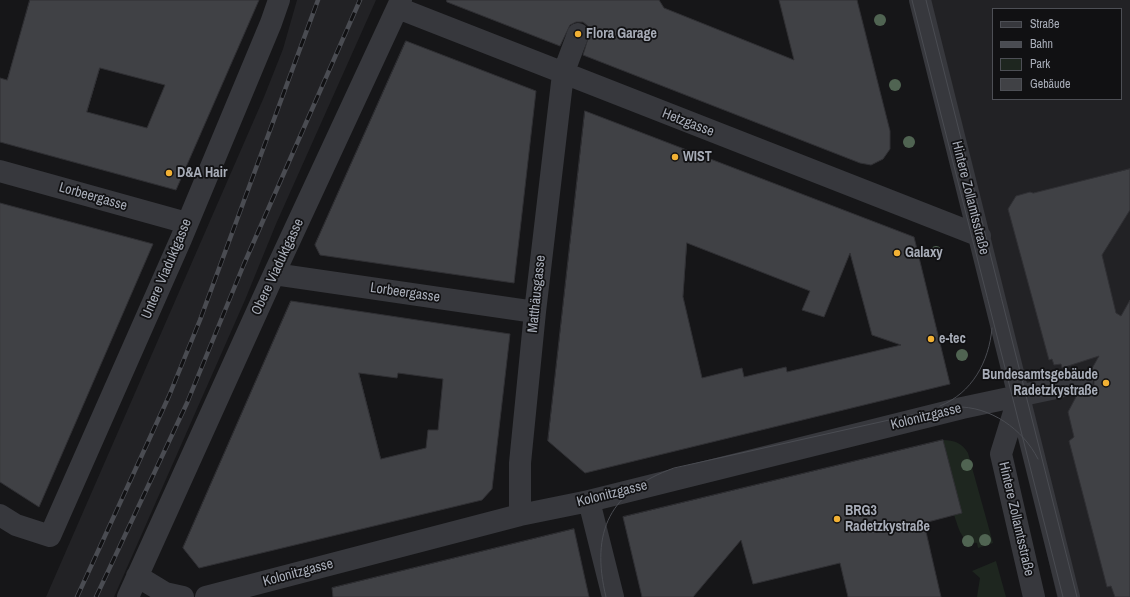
<!DOCTYPE html>
<html>
<head>
<meta charset="utf-8">
<style>
  body { margin:0 }
  #map { position:relative; width:1130px; height:597px; overflow:hidden; background:#161618; font-family:"Archivo Narrow",sans-serif }
  canvas { display:block }
  .legend { position:absolute; left:992px; top:8px; width:130px; height:92px; box-sizing:border-box; background:#111113; border:1px solid #4d4f55; margin:0; padding:5px 7px; list-style:none; font-size:12px; color:#a8adb8 }
  .legend li { display:flex; align-items:center; gap:8px; height:20px }
  .legend b { width:20px; border:1px solid #4d4f55 }
</style>
</head>
<body>
<div id="map">
<canvas width="1130" height="597"></canvas>
<ul class="legend">
<li><b style="height:5px;background:#37383d"></b>Straße</li>
<li><b style="height:5px;background:#4a4c52"></b>Bahn</li>
<li><b style="height:11px;background:#1e261f"></b>Park</li>
<li><b style="height:11px;background:#404145"></b>Gebäude</li>
</ul>
</div>
<script>
const ctx = document.querySelector('canvas').getContext('2d');
ctx.lineJoin = 'round';
function paint(path, color) {
  ctx.fillStyle = color;
  ctx.fill(path, 'evenodd');
}
function stroke(path, color, width, dash) {
  ctx.strokeStyle = color;
  ctx.lineWidth = width;
  ctx.lineCap = dash ? 'butt' : 'round';
  ctx.setLineDash(dash || []);
  ctx.stroke(path);
}
function label(font, color, halo, rows, align = 'center') {
  ctx.font = font + ' "Archivo Narrow",sans-serif';
  ctx.lineWidth = 3.5;
  ctx.setLineDash([]);
  ctx.textBaseline = 'middle';
  ctx.strokeStyle = halo;
  ctx.fillStyle = color;
  for (const [text, x, y, turn = 0] of rows) {
    ctx.save();
    ctx.translate(x, y);
    ctx.rotate((+turn || 0) * Math.PI / 180);
    ctx.textAlign = isNaN(turn) ? turn : align;
    if (halo) ctx.strokeText(text, 0, 0);
    ctx.fillText(text, 0, 0);
    ctx.restore();
  }
}
paint(new Path2D(`
  M 297,0 L 376,0 L 276,224 L 245,300 L 114,597 L 46,597 L 264,97 L 283,49 Z
  M 920,0 L 1130,0 L 1130,597 L 1057,597 ZM 993,9 L 1121,9 L 1121,99 L 993,99 Z`), '#222225');
paint(new Path2D(`
  M 943,440 C 954,440 962,443 968,453 L 993,543 L 978,548 L 977,543 C 960,542 959,528 954,515 L 961,512 Z
  M 996,561 L 1006,597 L 977,597 L 980,578 L 972,571 Z`), '#1e261f');
const building = new Path2D(`
  M 30,0 L 259,0 L 176,190 L 0,142 L 0,78 L 7,80 ZM 100,68 L 165,85 L 147,128 L 87,112 Z
  M 447,0 L 659,0 L 664,8 L 794,60 L 779,0 L 857,0 L 890,131 L 890,149 L 883,159 L 871,165 L 860,163 L 583,55 L 590,32 L 588,26 L 583,22 L 576,22 L 570,25 L 560,46 L 447,2 Z
  M 406,41 L 536,91 L 514,283 L 320,255 L 315,245 Z
  M 585,111 L 914,237 L 950,384 L 585,473 L 548,441 ZM 687,243 L 810,291 L 802,310 L 824,317 L 850,253 L 872,335 L 901,345 L 787,372 L 786,367 L 744,377 L 742,368 L 702,378 L 683,297 Z
  M 1130,169 L 1130,210 L 1102,255 L 1116,313 L 1121,316 L 1130,300 L 1130,597 L 1115,597 L 1111,586 L 1107,587 L 1069,441 L 1074,437 L 1068,412 L 1077,395 L 1090,390 L 1094,385 L 1094,378 L 1090,372 L 1099,356 L 1062,368 L 1061,364 L 1054,365 L 1052,359 L 1049,360 L 1008,209 L 1016,196 L 1030,192 L 1033,193 Z
  M 0,203 L 153,244 L 39,507 L 0,482 Z
  M 291,301 L 510,334 L 492,489 L 482,500 L 199,568 L 183,548 ZM 359,373 L 397,378 L 398,373 L 443,379 L 438,430 L 428,430 L 426,448 L 381,459 Z
  M 943,440 L 962,513 L 924,523 L 941,597 L 848,597 L 840,563 L 753,584 L 741,540 L 693,597 L 642,597 L 623,517 Z
  M 574,529 L 589,597 L 333,597 L 332,588 Z`);
paint(building, '#404145');
stroke(building, '#303034', 1);
stroke(new Path2D(`
  M 920,0 L 1069,597
  M 398,8 L 980,236
  M 0,171 L 187,223
  M 274,274 L 535,312
  M 1019,396 L 1001,454 L 1034,597
  M 589,501 L 613,597
  M 0,515 L 16,525 L 50,536 L 181,239 L 271,23 L 279,0
  M 520,515 L 520,463 L 535,312 L 563,74 L 578,34
  M 137,576 L 165,593 L 183,597
  M 128,597 L 274,274 L 401,0
  M 206,597 L 520,515 L 589,501 L 962,408 L 1051,389 L 1082,381`), '#37383d', 22);
stroke(new Path2D(`
  M 912,0 L 1063,597
  M 926,0 L 1077,597
  M 940,406 C 972,393 989,362 992,328
  M 606,597 C 590,531 610,491 674,468 L 934,410 C 941,409 949,407 956,407 C 990,406 1023,429 1038,459`), '#4a4c52', 1);
const rail = new Path2D(`
  M 77,597 L 169,396 L 200,320 L 318,0
  M 96,597 L 187,403 L 244,264 L 360,0`);
stroke(rail, '#4a4c52', 4.5);
stroke(rail, '#111113', 3, [9]);
ctx.fillStyle = '#506452';
for (const [x, y] of [
  [880,20],
  [895,85],
  [909,142],
  [936,252],
  [962,355],
  [967,465],
  [985,540],
  [968,541]
]) {
  ctx.beginPath();
  ctx.arc(x, y, 6, 0, 2 * Math.PI);
  ctx.fill();
}
for (const [x, y, r, color] of [
  [578,34,4,"#f2b134"],
  [675,157,4,"#f2b134"],
  [169,173,4,"#f2b134"],
  [897,253,4,"#f2b134"],
  [931,339,4,"#f2b134"],
  [1106,383,4,"#f2b134"],
  [837,519,4,"#f2b134"]
]) {
  const dot = new Path2D();
  dot.arc(x, y, r, 0, 2 * Math.PI);
  ctx.fillStyle = color;
  ctx.fill(dot);
  stroke(dot, '#111113', 1.5);
}
label('bold 14px', '#a8adb8', '#111113', [
  ["Flora Garage",586,34],
  ["WIST",683,157],
  ["D&A Hair",177,173],
  ["Galaxy",905,253],
  ["e-tec",939,339],
  ["Bundesamtsgebäude",1098,375,"right"],
  ["Radetzkystraße",1098,391,"right"],
  ["BRG3",845,511],
  ["Radetzkystraße",845,527]
], 'left');
label('14px', '#a8adb8', '#111113', [
  ["Hetzgasse",688,123,21],
  ["Lorbeergasse",93,197,16],
  ["Hintere Zollamtsstraße",970,198,76],
  ["Obere Viaduktgasse",278,267,-65],
  ["Untere Viaduktgasse",167,269,-67],
  ["Lorbeergasse",405,293,8],
  ["Matthäusgasse",537,294,-84],
  ["Kolonitzgasse",926,417,-14],
  ["Kolonitzgasse",612,494,-14],
  ["Hintere Zollamtsstraße",1016,519,77],
  ["Kolonitzgasse",298,573,-15]
]);
</script>
</body>
</html>
